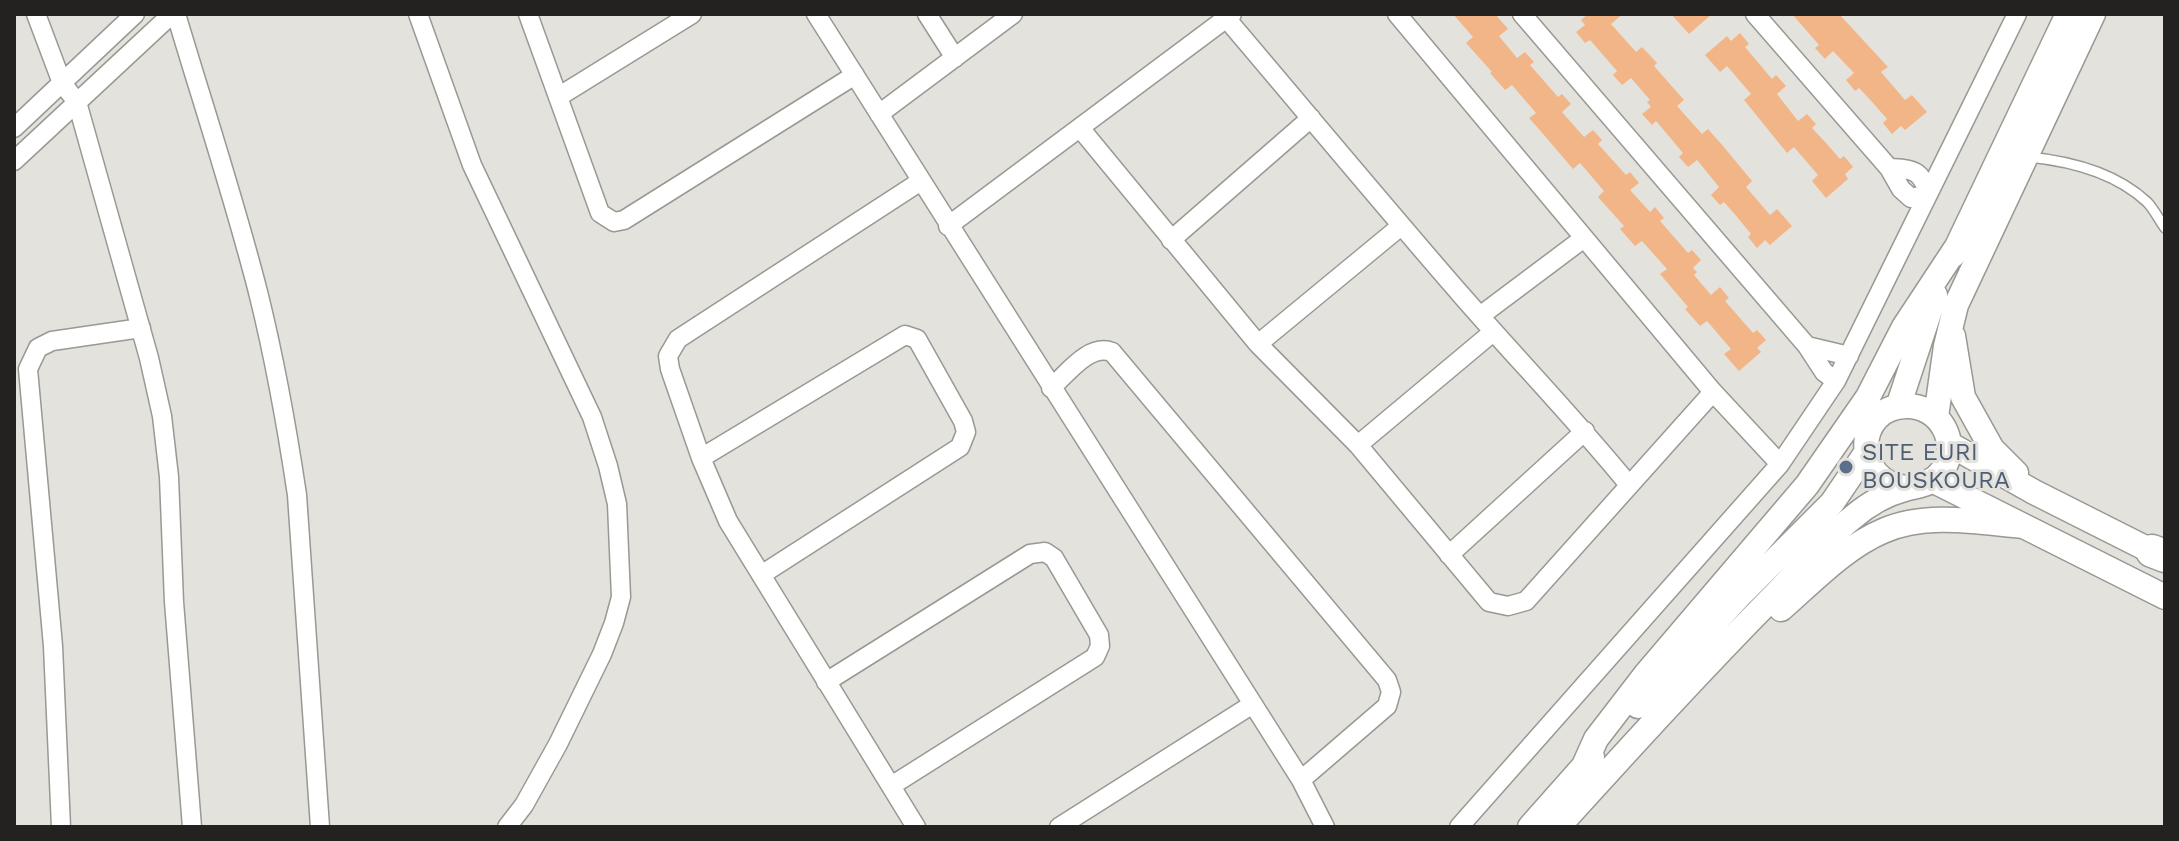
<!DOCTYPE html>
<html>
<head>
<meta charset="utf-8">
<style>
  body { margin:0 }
  #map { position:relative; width:2179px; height:841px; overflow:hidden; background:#e4e2dc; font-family:"Work Sans",sans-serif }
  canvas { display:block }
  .frame { position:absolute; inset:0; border:16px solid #232220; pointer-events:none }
</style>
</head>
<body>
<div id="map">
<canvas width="2179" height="841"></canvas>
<div class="frame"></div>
</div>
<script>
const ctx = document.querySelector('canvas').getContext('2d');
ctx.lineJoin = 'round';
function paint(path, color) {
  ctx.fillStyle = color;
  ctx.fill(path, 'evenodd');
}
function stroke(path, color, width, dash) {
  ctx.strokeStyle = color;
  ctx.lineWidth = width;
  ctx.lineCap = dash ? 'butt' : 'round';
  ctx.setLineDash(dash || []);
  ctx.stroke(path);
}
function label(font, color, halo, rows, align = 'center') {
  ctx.font = font + ' "Work Sans",sans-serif';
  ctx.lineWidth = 6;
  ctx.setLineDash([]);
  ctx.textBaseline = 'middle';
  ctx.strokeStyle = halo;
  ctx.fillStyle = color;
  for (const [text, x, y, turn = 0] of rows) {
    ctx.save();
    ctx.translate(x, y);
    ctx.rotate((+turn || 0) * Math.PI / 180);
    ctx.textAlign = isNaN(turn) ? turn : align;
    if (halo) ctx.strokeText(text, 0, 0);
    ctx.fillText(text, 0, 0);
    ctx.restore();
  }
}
paint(new Path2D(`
  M 1453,14 L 1495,14 L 1508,29 L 1499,36 L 1517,58 L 1525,52 L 1534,62 L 1530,65 L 1558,97 L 1562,94 L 1571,104 L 1562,112 L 1584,137 L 1593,130 L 1602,140 L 1598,144 L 1626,175 L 1630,172 L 1639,183 L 1630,190 L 1650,212 L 1655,207 L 1664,218 L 1660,221 L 1688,253 L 1692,250 L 1701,260 L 1693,268 L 1697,272 L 1694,275 L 1711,295 L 1720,287 L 1729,298 L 1725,301 L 1753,333 L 1757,330 L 1766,340 L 1757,348 L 1761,352 L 1739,371 L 1724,354 L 1731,349 L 1707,321 L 1700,326 L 1685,309 L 1688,307 L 1660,274 L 1667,269 L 1642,241 L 1635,246 L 1620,229 L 1624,226 L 1598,197 L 1604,191 L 1580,163 L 1573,169 L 1544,135 L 1529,118 L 1536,113 L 1512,85 L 1505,90 L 1490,73 L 1492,72 L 1466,43 L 1473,37 Z
  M 1588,14 L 1623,14 L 1611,24 L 1636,52 L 1642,47 L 1657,63 L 1654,66 L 1684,100 L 1677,106 L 1702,134 L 1708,129 L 1723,146 L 1752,181 L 1746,187 L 1770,215 L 1777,209 L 1792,226 L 1770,245 L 1765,240 L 1757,248 L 1748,237 L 1751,234 L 1738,218 L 1724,202 L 1720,205 L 1711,195 L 1719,187 L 1697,160 L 1688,167 L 1679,157 L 1683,153 L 1656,121 L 1652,125 L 1642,114 L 1651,107 L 1647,102 L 1650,100 L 1631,78 L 1622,85 L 1613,75 L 1617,71 L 1590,40 L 1585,43 L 1576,32 L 1585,25 L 1581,20 Z
  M 1671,14 L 1712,14 L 1689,34 Z
  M 1792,14 L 1839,14 L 1888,67 L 1881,72 L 1905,100 L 1912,95 L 1927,112 L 1905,130 L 1901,126 L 1892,134 L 1883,123 L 1887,119 L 1873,103 L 1859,88 L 1855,91 L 1846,80 L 1854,73 L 1833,51 L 1825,59 L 1815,48 L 1819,45 Z
  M 1740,33 L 1749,44 L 1745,47 L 1772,79 L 1776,75 L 1786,86 L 1777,94 L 1798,121 L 1807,114 L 1816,124 L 1812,128 L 1826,143 L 1840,159 L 1844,156 L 1853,167 L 1845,174 L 1848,179 L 1826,198 L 1812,181 L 1818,175 L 1794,147 L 1787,153 L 1744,100 L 1751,94 L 1727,66 L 1720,72 L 1705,55 L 1727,36 L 1731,41 Z`), '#f2b587');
const lane = new Path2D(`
  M 2029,157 C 2069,161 2116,173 2147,202 C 2154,209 2159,220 2165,228`);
const street = new Path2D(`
  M 36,14 L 62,83 L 77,102 L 149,358 L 162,416 L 169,477 L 174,602 L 192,827
  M 176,14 C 204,108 235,201 259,296 C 275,361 287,428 297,495 L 320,827
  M 418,14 L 472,165 L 592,417 L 608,466 L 617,504 L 621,597 L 614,623 L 602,654 L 558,744 L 524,805 L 507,827
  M 528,14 L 600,213 L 614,222 L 624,220 L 855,75
  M 816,14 L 1301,780 L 1325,827
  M 927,14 L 955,58
  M 1397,14 L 1713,392 L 1780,464
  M 1522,14 L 1807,346 L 1824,372 L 1836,381
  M 1755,14 L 1889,168 L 1901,189 L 1911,198 L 1928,194
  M 1226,18 C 1305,111 1383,205 1463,297 C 1518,360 1576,420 1629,485
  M 558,97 L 692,14
  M 879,114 L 1013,14
  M 14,128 L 135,14
  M 1080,128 L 1258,344 L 1358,445 L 1489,602 L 1508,606 L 1526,601 L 1713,392
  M 14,161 L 172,14
  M 1889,168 C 1913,169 1922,170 1928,194
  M 948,226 L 1232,14
  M 1171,240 L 1311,118
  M 1480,316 L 1584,238
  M 1258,344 L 1401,226
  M 1807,346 L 1849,356
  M 1051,388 C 1067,374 1089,343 1112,352 L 1387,680 L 1391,692 L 1387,706 L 1301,780
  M 1358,445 L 1493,332
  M 701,458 L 905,335 L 917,339 L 963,421 L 966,432 L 960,447 L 761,575
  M 1449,555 L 1585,431
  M 826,682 L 1030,554 L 1045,552 L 1054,558 L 1099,635 L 1100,646 L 1095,657 L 891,786
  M 61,827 L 53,646 L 28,369 L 38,348 L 52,341 L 141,328
  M 916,827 L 728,521 L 701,458 L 670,369 L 668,356 L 678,339 L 921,181
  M 1059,827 L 1253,704
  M 1459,827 L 1780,464 L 1836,381 L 2017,14`);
const secondary = new Path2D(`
  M 1953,255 L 2068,14
  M 1953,336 L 1963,397 L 1992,449 L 2016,473
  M 1898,407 L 1935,295
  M 1936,417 L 1946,346 L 1956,305 L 2093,14
  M 1949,444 L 2034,492 L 2165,558
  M 1932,480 L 2165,597
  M 1781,609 C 1812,582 1845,547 1883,531 C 1926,512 1978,522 2023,526
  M 1638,706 L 1741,594 L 1832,503 L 1866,453
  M 1583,768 L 1596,739 L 1646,674 L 1807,485 L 1868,397 L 1904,327 L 1960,242
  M 1530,827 L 1592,757
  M 1558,827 C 1628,750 1697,674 1770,600 C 1797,573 1822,542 1852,518 C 1867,505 1886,494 1905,489 C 1919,485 1932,485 1942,471 C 1961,443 1940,405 1906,406 C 1854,407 1852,482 1906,488`);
const highway = new Path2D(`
  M 2152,551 L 2165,556`);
stroke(lane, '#999892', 12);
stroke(street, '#999892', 21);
stroke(secondary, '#999892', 27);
stroke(highway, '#999892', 35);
stroke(lane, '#fff', 9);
stroke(street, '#fff', 18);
stroke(secondary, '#fff', 24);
stroke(highway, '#fff', 32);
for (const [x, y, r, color] of [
  [1846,467,8,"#5c6f8a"]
]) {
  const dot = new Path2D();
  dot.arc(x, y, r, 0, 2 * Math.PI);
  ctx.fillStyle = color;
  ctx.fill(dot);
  stroke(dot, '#e4e2dc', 3);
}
label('24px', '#4e5e75', '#e4e2dc', [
  ["SITE EURI",1862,453],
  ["BOUSKOURA",1862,481]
], 'left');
</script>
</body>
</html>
